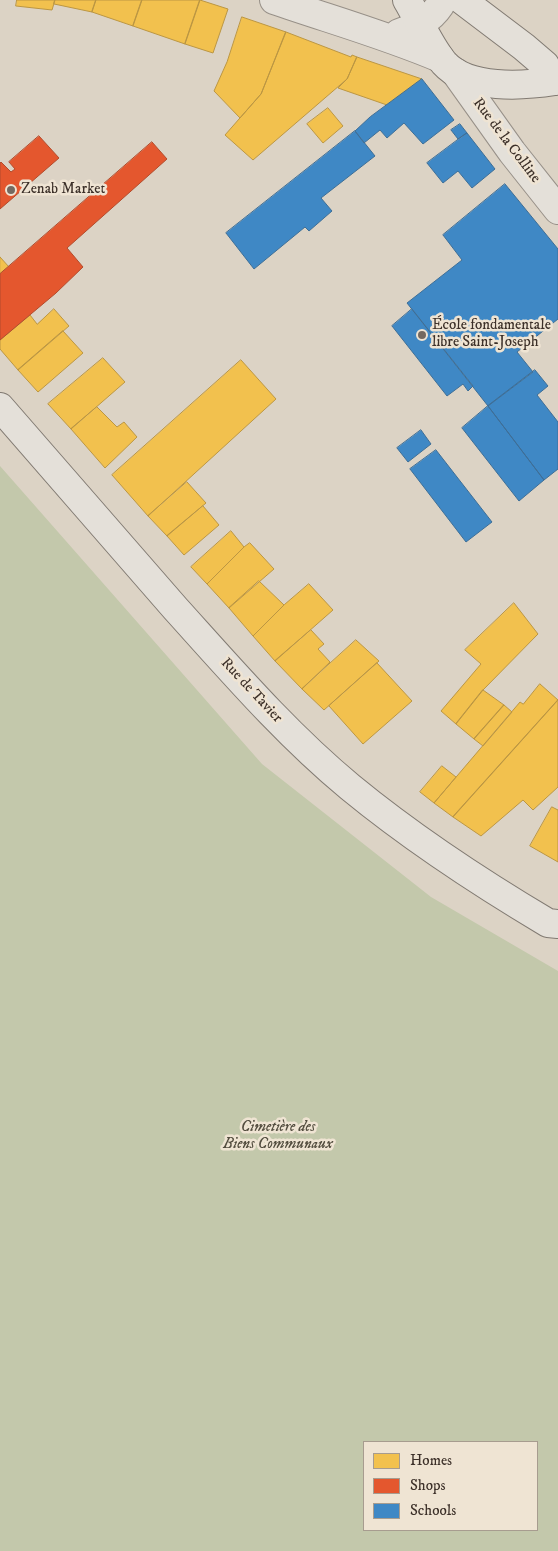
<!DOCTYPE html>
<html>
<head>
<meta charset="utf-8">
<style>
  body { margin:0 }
  #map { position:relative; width:558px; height:1551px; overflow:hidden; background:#dcd3c5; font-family:"IM FELL DW Pica",serif }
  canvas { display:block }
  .legend { position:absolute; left:363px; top:1441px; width:175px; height:90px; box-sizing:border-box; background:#efe4d3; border:1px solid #a79c8f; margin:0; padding:6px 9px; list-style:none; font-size:15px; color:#3c3029 }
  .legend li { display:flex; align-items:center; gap:10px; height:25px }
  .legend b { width:25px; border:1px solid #a79c8f }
</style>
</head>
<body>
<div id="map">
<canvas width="558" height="1551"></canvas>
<ul class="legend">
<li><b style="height:14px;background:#f2c14e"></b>Homes</li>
<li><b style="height:14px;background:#e4572e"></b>Shops</li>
<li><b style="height:14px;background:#3f88c5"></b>Schools</li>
</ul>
</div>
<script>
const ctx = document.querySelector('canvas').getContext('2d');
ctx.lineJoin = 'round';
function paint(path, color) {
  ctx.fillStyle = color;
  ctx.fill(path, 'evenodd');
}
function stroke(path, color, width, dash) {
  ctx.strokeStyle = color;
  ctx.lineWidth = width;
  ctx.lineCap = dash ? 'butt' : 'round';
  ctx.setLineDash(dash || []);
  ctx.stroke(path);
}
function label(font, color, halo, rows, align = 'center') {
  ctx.font = font + ' "IM FELL DW Pica",serif';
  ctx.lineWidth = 5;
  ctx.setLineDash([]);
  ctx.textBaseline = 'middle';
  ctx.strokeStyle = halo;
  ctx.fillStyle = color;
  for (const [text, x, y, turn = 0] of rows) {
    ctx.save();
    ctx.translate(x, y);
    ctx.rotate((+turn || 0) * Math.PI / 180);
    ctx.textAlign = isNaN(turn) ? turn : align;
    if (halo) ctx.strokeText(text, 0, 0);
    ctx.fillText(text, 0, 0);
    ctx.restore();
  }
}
paint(new Path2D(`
  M 0,466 L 262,764 L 431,897 L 558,971 L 558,1551 L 0,1551 ZM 364,1442 L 537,1442 L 537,1530 L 364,1530 Z`), '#c3c8ab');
const homes = new Path2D(`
  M 17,0 L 55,0 L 52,10 L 16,6 Z
  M 55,0 L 96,0 L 92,12 L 54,4 Z
  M 96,0 L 142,0 L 133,26 L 92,12 Z
  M 142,0 L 200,0 L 185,44 L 133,26 Z
  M 200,0 L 228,9 L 213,53 L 185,44 Z
  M 242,17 L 286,32 L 261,94 L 240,118 L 214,91 L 227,62 Z
  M 286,32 L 351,57 L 352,55 L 357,57 L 347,79 L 253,160 L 225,135 L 261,94 Z
  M 357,57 L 422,79 L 387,105 L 338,88 L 347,79 Z
  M 328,108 L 343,126 L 323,143 L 307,124 Z
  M 0,257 L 9,267 L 0,274 Z
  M 54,309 L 69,326 L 18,370 L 0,349 L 0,340 L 30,315 L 37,324 Z
  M 63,331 L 83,353 L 38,392 L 18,370 Z
  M 103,358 L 125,382 L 71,429 L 48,404 Z
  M 241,360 L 276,399 L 148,516 L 112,475 Z
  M 97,407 L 117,427 L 124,422 L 137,437 L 105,468 L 71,429 Z
  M 187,482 L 206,503 L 167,536 L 148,516 Z
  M 203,506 L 219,525 L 184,555 L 167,536 Z
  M 231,531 L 244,547 L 207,584 L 191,567 Z
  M 250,543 L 274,569 L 229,608 L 207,584 L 244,547 Z
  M 259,581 L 284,605 L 253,636 L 229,608 Z
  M 309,584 L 333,610 L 275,661 L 253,636 L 284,605 Z
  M 514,603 L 538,634 L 483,690 L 456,724 L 441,711 L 481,664 L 465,650 Z
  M 311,630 L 324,644 L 318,649 L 330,662 L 302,689 L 275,661 Z
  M 356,640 L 379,661 L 324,710 L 302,689 Z
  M 377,663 L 412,701 L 363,744 L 329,706 Z
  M 540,684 L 558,700 L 453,817 L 434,803 L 520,702 L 523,704 Z
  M 483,690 L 504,705 L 474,739 L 456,724 Z
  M 558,700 L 558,787 L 533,810 L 523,800 L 481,836 L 453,817 Z
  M 504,705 L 512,712 L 483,746 L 474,739 Z
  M 442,766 L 456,777 L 434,803 L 420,792 Z
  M 552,807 L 558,810 L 558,862 L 530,846 Z`);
paint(homes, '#f2c14e');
stroke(homes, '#bb9643', 1);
const shops = new Path2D(`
  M 39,136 L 59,158 L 0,209 L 0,163 L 1,162 L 11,172 L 15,169 L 9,162 Z
  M 152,142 L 167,159 L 67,248 L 83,267 L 56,293 L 0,340 L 0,274 Z`);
paint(shops, '#e4572e');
stroke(shops, '#b24b2c', 1);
const schools = new Path2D(`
  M 422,79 L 454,120 L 423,144 L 404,123 L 387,138 L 380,130 L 364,143 L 355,131 L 370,117 Z
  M 460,124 L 467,133 L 458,139 L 451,130 Z
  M 355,131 L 375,156 L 321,198 L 332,211 L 309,231 L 305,227 L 254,269 L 226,233 Z
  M 467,133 L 495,169 L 472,188 L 458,171 L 443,183 L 427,163 Z
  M 505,184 L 558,249 L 558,319 L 517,352 L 533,372 L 488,406 L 407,303 L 462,260 L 443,235 Z
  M 412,309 L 473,386 L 468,391 L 463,384 L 447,396 L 392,326 Z
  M 535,370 L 548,386 L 537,395 L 558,422 L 558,469 L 544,480 L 488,406 Z
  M 488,406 L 544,480 L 519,501 L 462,428 Z
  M 421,430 L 431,444 L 408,462 L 397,448 Z
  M 436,450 L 492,522 L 466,542 L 410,469 Z`);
paint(schools, '#3f88c5');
stroke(schools, '#3e6e96', 1);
const street = new Path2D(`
  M 274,0 C 329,19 386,35 440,58
  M 399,33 C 418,27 434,18 443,0
  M 455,72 L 512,152 L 558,210`);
const secondary = new Path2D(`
  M 407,0 C 419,20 429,45 444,63 C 468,90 523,86 555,81
  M 462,0 L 524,47 L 545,65 L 555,81
  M 0,407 C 58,474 117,541 175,608 C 231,670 286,734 350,787 C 412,838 479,882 548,923 L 558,924`);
stroke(street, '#979088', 30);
stroke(secondary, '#817a72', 30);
stroke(street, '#e4e0d9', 28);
stroke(secondary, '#e4e0d9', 28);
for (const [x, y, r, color] of [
  [11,190,5,"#746960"],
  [422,335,5,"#746960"]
]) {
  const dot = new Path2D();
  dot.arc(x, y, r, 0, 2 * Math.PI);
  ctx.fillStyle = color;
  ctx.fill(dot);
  stroke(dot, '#efe4d3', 2);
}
label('15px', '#3c3029', '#efe4d3', [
  ["Rue de la Colline",506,141,53],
  ["Rue de Tavier",251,691,47]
]);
label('15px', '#3c3029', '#efe4d3', [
  ["Zenab Market",21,190],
  ["École fondamentale",432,326],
  ["libre Saint-Joseph",432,343]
], 'left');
label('italic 15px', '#534d3f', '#efe4d3', [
  ["Cimetière des",278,1128],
  ["Biens Communaux",278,1145]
]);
</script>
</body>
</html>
